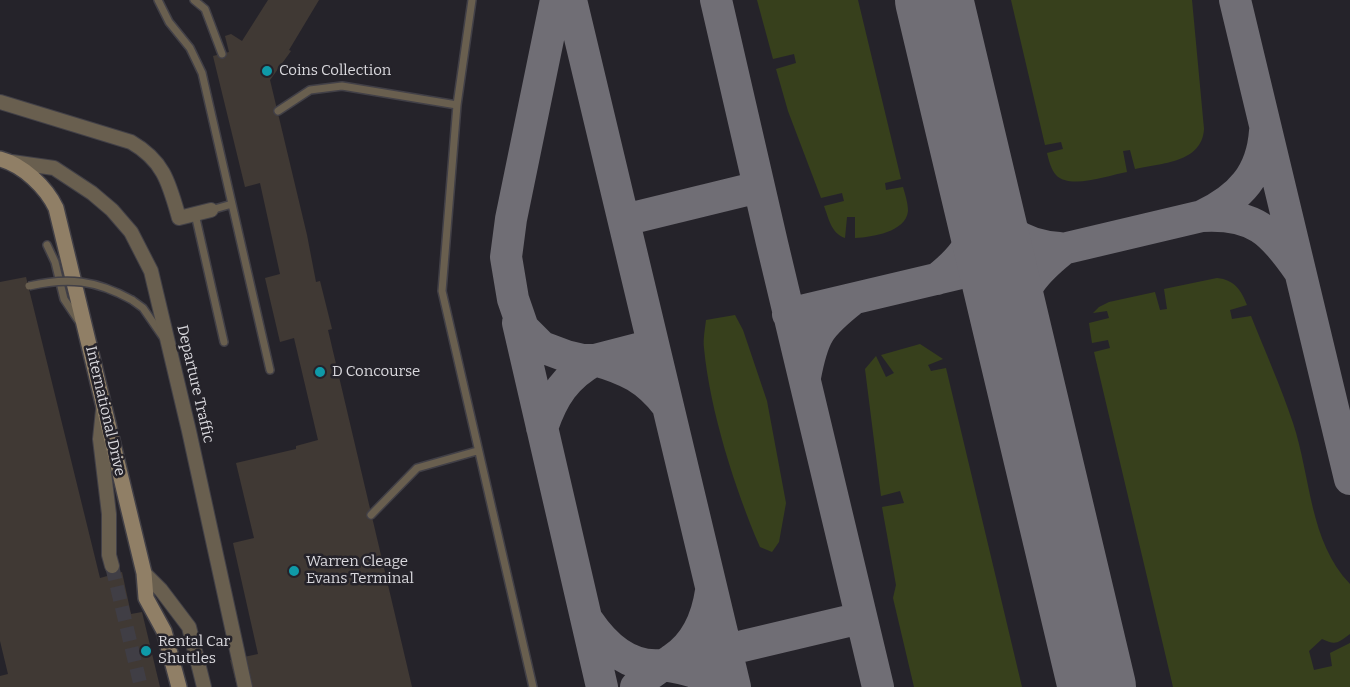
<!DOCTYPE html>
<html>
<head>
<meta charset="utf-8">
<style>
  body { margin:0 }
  canvas { display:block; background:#25232a }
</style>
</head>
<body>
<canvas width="1350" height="687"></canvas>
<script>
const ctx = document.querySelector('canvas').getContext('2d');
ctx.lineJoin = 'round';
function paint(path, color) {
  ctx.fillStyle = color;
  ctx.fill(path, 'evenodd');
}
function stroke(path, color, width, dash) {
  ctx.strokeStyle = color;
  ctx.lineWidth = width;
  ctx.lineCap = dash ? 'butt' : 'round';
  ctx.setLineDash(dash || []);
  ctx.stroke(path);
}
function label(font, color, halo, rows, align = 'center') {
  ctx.font = font + ' Bitter,serif';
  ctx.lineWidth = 5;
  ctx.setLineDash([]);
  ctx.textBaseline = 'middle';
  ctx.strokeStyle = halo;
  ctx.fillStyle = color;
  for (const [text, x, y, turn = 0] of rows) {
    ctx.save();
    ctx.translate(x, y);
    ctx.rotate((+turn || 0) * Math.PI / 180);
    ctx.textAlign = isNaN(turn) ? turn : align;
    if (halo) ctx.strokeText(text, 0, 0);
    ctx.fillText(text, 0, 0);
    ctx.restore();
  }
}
paint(new Path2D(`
  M 757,0 L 858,0 L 901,179 L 885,183 L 886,190 L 903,187 C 905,194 908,203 908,211 C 906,232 872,237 855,238 L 855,217 L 847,217 L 845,238 C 831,233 829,219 824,206 L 844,201 L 842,193 L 821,198 L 788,111 L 776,69 L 796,63 L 794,54 L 773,59 Z
  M 1011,0 L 1192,0 L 1204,129 C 1202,163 1161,163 1135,169 L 1130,150 L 1123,151 L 1127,172 C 1109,175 1070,190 1056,175 C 1051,169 1049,161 1047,153 L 1063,149 L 1061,142 L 1045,145 Z
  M 1217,278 C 1235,280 1241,290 1247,305 L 1230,310 L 1232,319 L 1251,316 C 1265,351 1281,387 1293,423 C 1311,477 1309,541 1350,584 L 1350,634 C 1337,644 1335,645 1322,639 L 1309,651 L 1314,670 L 1332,666 L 1330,653 L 1350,643 L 1350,687 L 1173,687 L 1094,352 L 1110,348 L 1108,340 L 1092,343 L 1089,323 L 1109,318 L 1107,311 L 1093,313 L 1099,307 L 1109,302 L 1155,292 L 1160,310 L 1167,309 L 1164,289 Z
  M 735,315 L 743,330 L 767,401 L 786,503 L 779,542 L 772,552 L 760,547 C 735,489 710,411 704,348 C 703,339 705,329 706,320 Z
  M 920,344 L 943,359 L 928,365 L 931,371 L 946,368 L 1022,687 L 914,687 L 893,598 L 896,585 L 882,507 L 904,503 L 900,491 L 881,496 L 865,369 L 876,356 L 886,377 L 894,373 L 881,355 Z`), '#37401c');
stroke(new Path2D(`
  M 556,0 L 511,219 L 506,257 L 513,299 L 523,328 L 542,347 L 566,356 L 583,360 L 595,360 L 653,345
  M 571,0 L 735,687
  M 716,0 L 772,243 L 878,687
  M 1235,0 L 1350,479
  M 980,194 C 1001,228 1018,245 1059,248
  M 1202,216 C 1240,198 1262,174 1265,131
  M 624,220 L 759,187
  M 937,279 C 971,252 977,237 980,194
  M 788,314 L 1202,216 C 1254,213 1272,231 1300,272
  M 518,323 L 602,687
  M 1014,335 C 1018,293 1029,277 1061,251
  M 805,377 C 813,335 818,327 852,300
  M 542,428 C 553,396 566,376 595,360 C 627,369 647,379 667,405
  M 588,621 C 605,646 629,668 661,665 C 666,665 670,661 673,659 C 697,643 707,618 711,591
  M 663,665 L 861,618
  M 636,687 L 643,679 L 663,665 C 687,669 700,671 719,687`), '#706e75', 32);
stroke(new Path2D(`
  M 934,0 L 1097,687`), '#706e75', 78);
paint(new Path2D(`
  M 268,0 L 319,0 L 289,50 L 291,51 L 270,80 L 307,235 L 316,282 L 320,281 L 332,329 L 328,330 L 412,687 L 237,687 L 230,660 L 258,654 L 233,543 L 254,538 L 236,463 L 296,449 L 296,446 L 318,440 L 294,338 L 280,342 L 265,278 L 280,274 L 260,183 L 245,187 L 213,56 L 229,52 L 225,36 L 231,34 L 242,41 Z
  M 26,277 L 100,578 L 122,572 L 131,614 L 142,612 L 160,687 L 0,687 L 0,676 L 8,674 L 0,641 L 0,282 Z`), '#403934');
stroke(new Path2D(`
  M 112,566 L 141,687`), '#403e45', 14, [14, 7]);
const lane = new Path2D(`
  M 158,0 L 169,22 L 190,48 L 202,73 L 270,370
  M 194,0 L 205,9 L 222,54
  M 472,0 L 457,105 L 442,291 L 533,687
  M 278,111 L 310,90 L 342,86 L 457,105
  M 211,210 L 232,204
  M 195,214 L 224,342
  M 47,245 L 55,262 L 64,299 L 78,320
  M 132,300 L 143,308 L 163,337
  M 371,515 L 417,468 L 477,451`);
const street = new Path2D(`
  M 0,102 L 131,142 C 164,161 169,183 179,218 L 211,210
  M 12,162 L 54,168 L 92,193 L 112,210 L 131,232 L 151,271 L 189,431 L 245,687
  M 103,410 L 100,439 L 109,514 L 109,555 L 112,566
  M 144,573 L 161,590 L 189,627 L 204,687`);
const secondary = new Path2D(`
  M 0,159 C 23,165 46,187 56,208 L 144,573 L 146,598 L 164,631 L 179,687`);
stroke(lane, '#424047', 10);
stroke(street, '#424047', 16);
stroke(secondary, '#424047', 18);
stroke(lane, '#695f4f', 7);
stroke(street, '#695f4f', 14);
stroke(secondary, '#907f66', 15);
const laneBridge = new Path2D(`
  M 29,286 C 68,277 96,280 132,300`);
stroke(laneBridge, '#424047', 10, []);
stroke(laneBridge, '#695f4f', 7);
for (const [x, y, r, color] of [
  [267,71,6,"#0f9aa8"],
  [320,372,6,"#0f9aa8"],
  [294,571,6,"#0f9aa8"],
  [146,651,6,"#0f9aa8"]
]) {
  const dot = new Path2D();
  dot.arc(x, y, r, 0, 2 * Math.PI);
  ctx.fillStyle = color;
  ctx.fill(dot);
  stroke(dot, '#25232a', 2);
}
label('15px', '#d9d8dd', '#25232a', [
  ["Coins Collection",279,71],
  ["D Concourse",332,372],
  ["Warren Cleage",306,562],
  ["Evans Terminal",306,579],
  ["Rental Car",158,642],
  ["Shuttles",158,659]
], 'left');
label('15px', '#d9d8dd', '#25232a', [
  ["Departure Traffic",195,384,77],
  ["International Drive",105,411,77]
]);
</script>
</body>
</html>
